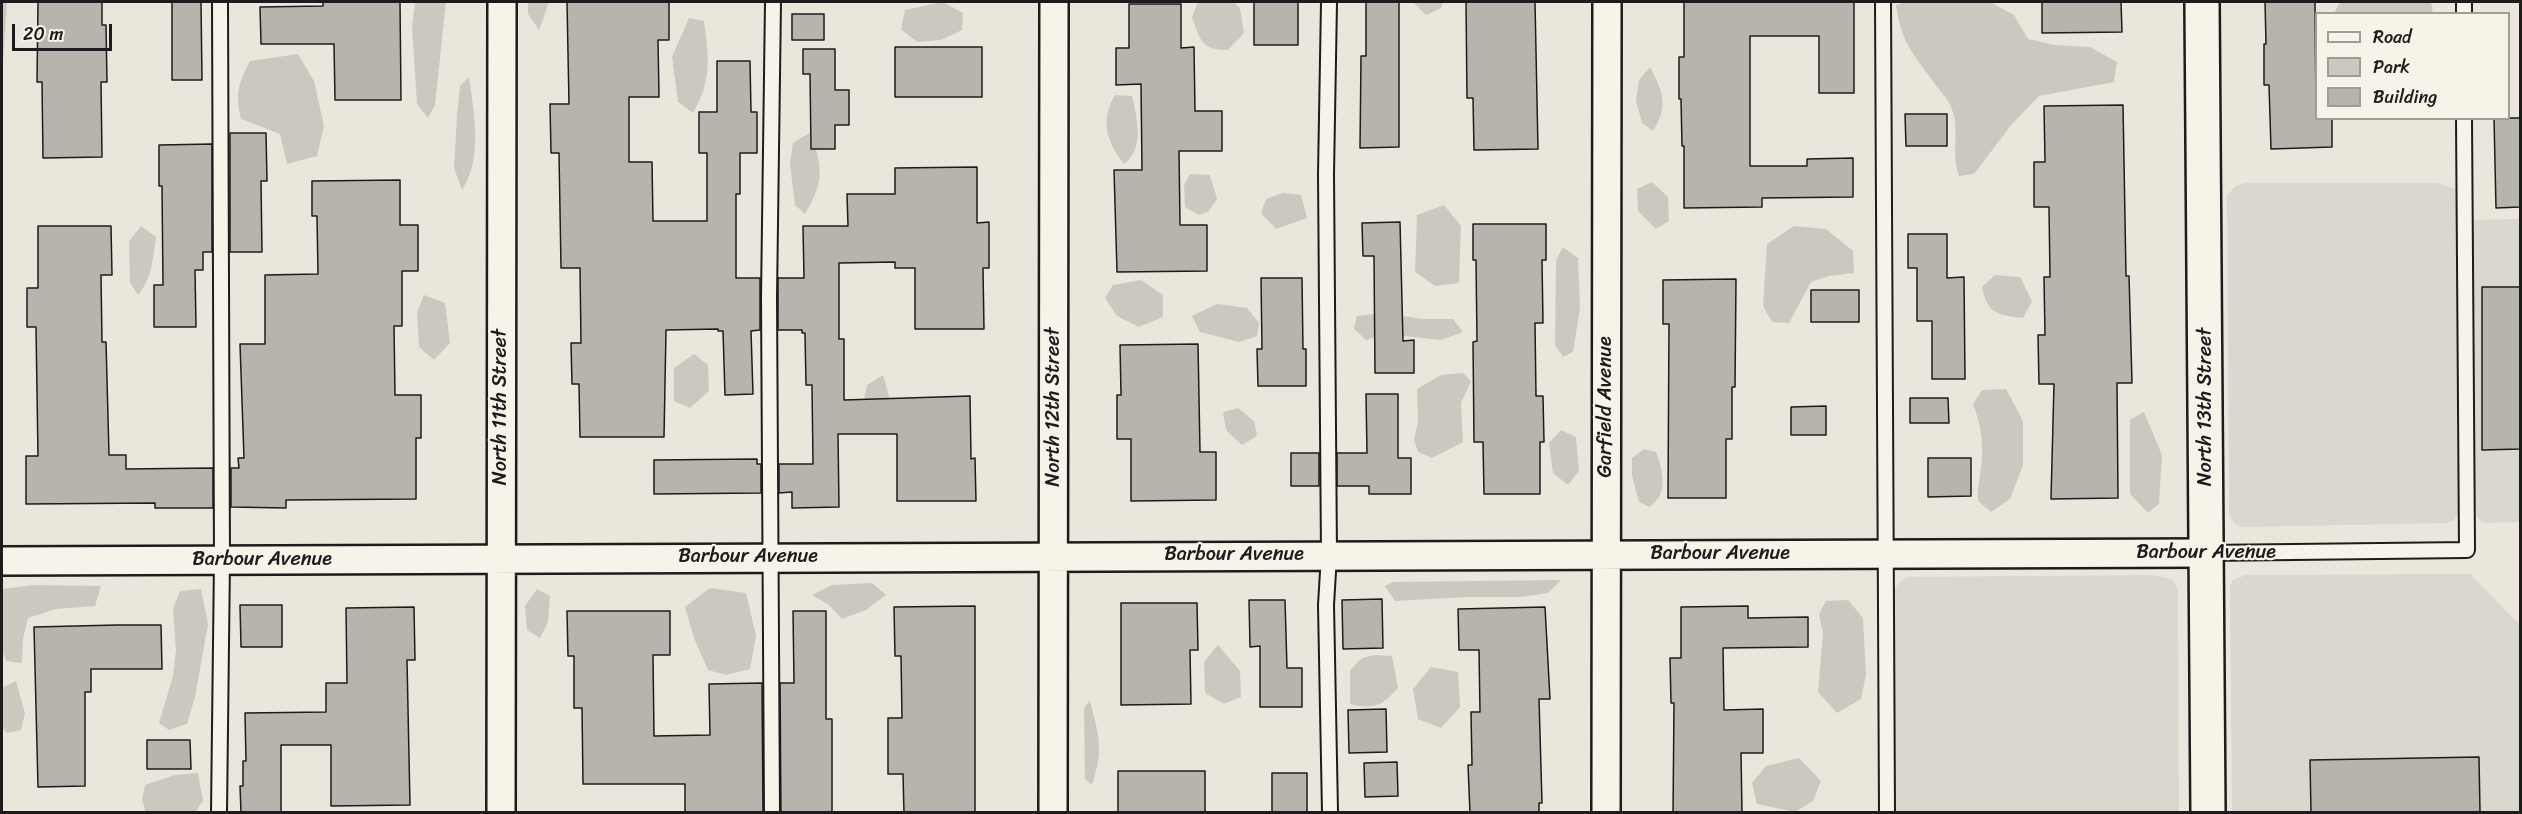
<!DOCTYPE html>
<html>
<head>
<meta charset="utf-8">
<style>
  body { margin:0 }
  #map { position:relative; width:2522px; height:814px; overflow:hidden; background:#eae6dc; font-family:Sriracha,sans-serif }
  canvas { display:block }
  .frame { position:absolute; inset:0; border:3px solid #1c1c1c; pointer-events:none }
  .legend { position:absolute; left:2315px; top:12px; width:195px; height:108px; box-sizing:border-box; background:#f7f3e8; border:2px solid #9f9d96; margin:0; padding:8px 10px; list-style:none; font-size:18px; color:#1c1c1c }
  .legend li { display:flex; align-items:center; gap:12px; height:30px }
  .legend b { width:30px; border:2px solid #9f9d96 }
  .scale { position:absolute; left:12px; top:24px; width:100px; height:27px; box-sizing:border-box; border:3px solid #1c1c1c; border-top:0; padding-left:8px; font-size:18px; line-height:21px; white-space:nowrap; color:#1c1c1c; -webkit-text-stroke:4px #f7f3e8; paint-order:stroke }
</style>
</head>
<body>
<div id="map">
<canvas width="2522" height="814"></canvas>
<div class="frame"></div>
<ul class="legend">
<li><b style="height:8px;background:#f7f3e8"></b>Road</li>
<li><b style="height:16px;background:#ccc8c0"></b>Park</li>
<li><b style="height:16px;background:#b6b4ac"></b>Building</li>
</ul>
<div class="scale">20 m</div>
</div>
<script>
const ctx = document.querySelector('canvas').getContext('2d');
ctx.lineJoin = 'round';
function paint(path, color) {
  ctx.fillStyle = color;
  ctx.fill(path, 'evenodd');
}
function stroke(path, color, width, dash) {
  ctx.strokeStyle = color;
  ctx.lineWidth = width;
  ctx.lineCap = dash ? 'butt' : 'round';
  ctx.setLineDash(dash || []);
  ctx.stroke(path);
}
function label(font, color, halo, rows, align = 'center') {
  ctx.font = font + ' Sriracha,sans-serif';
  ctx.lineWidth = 4.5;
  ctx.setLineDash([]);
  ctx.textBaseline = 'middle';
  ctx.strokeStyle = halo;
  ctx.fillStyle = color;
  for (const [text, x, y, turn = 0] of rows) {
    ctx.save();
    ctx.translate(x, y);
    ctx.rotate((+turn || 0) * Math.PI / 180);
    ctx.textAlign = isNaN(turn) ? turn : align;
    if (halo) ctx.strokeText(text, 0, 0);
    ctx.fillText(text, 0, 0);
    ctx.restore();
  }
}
paint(new Path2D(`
  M 2246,183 L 2437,183 L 2456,189 L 2459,195 L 2458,514 L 2454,520 L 2447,523 L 2244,527 L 2235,524 L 2231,519 L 2229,514 L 2227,195 L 2236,186 Z
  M 2520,219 L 2520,522 L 2485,523 L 2477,518 L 2474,512 L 2472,220 Z
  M 2470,574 L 2520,625 L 2520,812 L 2232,812 L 2230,586 L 2233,580 L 2246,575 Z
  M 2153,575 L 2174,580 L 2178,591 L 2179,812 L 1896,812 L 1894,589 L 1899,583 L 1908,577 Z`), '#dad7ce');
paint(new Path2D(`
  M 2,2 L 7,2 L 2,79 Z
  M 415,2 L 446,2 L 435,105 L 428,118 L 417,104 L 412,28 Z
  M 528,2 L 549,2 L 539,30 L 528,14 Z
  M 943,2 L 963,13 L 962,30 L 941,40 L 917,42 L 901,29 L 905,10 Z
  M 1198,2 L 1234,2 L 1240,8 L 1244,33 L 1228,50 C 1201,50 1200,40 1192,17 Z
  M 1413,2 L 1443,2 L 1441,8 L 1426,15 Z
  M 1906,2 L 1990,2 L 2014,15 L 2028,39 L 2055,45 L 2090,47 L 2117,62 L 2114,82 L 2039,96 L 2012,124 L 1974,174 L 1959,176 C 1950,152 1961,130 1951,107 C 1948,99 1940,91 1935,84 C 1914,55 1901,43 1896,5 Z
  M 2340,2 L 2431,2 L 2433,13 L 2334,13 Z
  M 689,18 L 704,21 C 709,58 712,80 693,113 L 678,102 L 672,57 Z
  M 298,54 L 314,81 L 324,126 L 317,156 L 287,164 L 280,134 L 241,119 C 235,93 238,85 250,61 Z
  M 1650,67 C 1663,92 1669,106 1653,131 L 1642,123 L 1636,101 L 1639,80 Z
  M 469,77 C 474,113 483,159 462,190 L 454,168 L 457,115 L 460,86 Z
  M 1115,95 L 1132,96 C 1137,119 1145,148 1124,164 C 1106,141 1100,120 1115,95 Z
  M 811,132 C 822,168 825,181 805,214 L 795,205 L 790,164 L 793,143 Z
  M 1190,174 L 1210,175 L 1217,199 L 1208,212 L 1199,215 L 1185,207 L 1184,185 Z
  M 1652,182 L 1668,197 L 1669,221 L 1656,229 L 1638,211 L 1637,189 Z
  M 1283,193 L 1301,195 L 1307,218 L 1276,229 L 1261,213 L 1266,199 Z
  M 1444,205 L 1461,226 L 1459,283 L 1435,286 L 1415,272 L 1417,215 Z
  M 141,226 L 156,237 C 153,259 152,278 138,295 L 130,282 L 129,241 Z
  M 1794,226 L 1826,229 L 1853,251 L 1854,273 L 1829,276 L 1811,282 L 1789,323 L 1772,322 L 1763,306 L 1767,244 Z
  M 1563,247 L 1578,258 L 1580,308 L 1573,352 L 1563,357 L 1555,345 L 1556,260 Z
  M 1995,275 L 2020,277 L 2032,301 L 2023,318 C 1998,315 1987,314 1982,287 Z
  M 1141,280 L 1163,295 L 1163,317 L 1139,327 L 1117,316 L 1105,298 L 1113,285 Z
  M 424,295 L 445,303 L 450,343 L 434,360 L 419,347 L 417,312 Z
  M 1217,304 L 1247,308 L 1259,323 L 1257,336 L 1239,342 L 1200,332 L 1192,316 Z
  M 1382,313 L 1423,319 L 1453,319 L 1463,332 L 1441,340 L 1385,334 L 1366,340 L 1354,329 L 1357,316 Z
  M 694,354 L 708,365 L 709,391 L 690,408 L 674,401 L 674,368 Z
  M 1463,373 L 1471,381 L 1461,403 L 1463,442 L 1432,458 L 1418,452 L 1414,440 L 1418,422 L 1417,389 L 1441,375 Z
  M 883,375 L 890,400 L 863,406 L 867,385 Z
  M 2006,389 L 2023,421 L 2023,465 L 2010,499 L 1991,512 L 1978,501 C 1977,485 1981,474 1982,459 C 1983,439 1980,422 1973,404 L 1982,390 Z
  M 1238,408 L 1254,421 L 1257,436 L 1242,445 L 1226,430 L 1223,412 Z
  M 2144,412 L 2162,455 L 2159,504 L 2148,513 L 2130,494 L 2130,420 Z
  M 1561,430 L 1576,437 L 1579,471 L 1568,485 L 1553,473 L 1549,443 Z
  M 1644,449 L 1656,452 C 1663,471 1669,495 1649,507 L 1639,502 L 1632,476 L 1632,458 Z
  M 1561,580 L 1548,593 L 1521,597 L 1467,597 L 1395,601 L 1385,586 L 1393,582 Z
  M 872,583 L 886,595 L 866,610 L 842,619 L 829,605 L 812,595 L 832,585 Z
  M 34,585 L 101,586 L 95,606 L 56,609 L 28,618 L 23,639 L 22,663 L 6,661 L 2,650 L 2,589 Z
  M 710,588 L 746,593 L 756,636 L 750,669 L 726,675 L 708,670 L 694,638 L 685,607 Z
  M 201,589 L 208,624 L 195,697 L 187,724 L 169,730 L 159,723 L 173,676 L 176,650 L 173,609 L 180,591 Z
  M 537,589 L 550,596 L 548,622 L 540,638 L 527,630 L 525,606 Z
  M 1848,600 L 1863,618 L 1866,675 L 1861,699 L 1837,713 L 1818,692 L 1823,633 L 1819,614 L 1826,601 Z
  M 1218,645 L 1240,671 L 1241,697 L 1224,704 L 1205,693 L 1204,662 Z
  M 1375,655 L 1392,656 L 1398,688 C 1382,706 1373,710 1350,704 L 1350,670 L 1362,658 Z
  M 1431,667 L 1458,672 L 1460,707 L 1441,728 L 1418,719 L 1413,689 Z
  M 16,681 L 25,713 L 21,730 L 7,733 L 2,728 L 2,688 Z
  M 1090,701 C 1099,736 1104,749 1092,785 L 1085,779 L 1084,708 Z
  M 1799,758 L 1821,781 L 1813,801 L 1795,812 L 1757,804 L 1752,783 L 1766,766 Z
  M 198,773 L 203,801 L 195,812 L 146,812 L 142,800 L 145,785 L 175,775 Z`), '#ccc8c0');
const building = new Path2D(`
  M 38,2 L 102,2 L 102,25 L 106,25 L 107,82 L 101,82 L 102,157 L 43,158 L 42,82 L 37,82 Z
  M 172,2 L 201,2 L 202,80 L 172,80 Z
  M 323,2 L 400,2 L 401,100 L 335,100 L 334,44 L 261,44 L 260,7 L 323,6 Z
  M 567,2 L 669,2 L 669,40 L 658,40 L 659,97 L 629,97 L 629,162 L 652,162 L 653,221 L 707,221 L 707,153 L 699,153 L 699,112 L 717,112 L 717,61 L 750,61 L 751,112 L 757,112 L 757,153 L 740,153 L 740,194 L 736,194 L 736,278 L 760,278 L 760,330 L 751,331 L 753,394 L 725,395 L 723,331 L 718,331 L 718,329 L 666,330 L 664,437 L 580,437 L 579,384 L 572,384 L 571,343 L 581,343 L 580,268 L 561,268 L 559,153 L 551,153 L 550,104 L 569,104 Z
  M 1254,2 L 1298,2 L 1298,45 L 1254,45 Z
  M 1366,2 L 1399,2 L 1399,147 L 1360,148 L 1361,56 L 1366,56 Z
  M 1466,2 L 1535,2 L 1538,149 L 1474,150 L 1473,98 L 1467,98 Z
  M 1684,2 L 1854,2 L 1854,93 L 1819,93 L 1819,36 L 1750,36 L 1750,166 L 1807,166 L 1807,159 L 1853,158 L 1853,197 L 1762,198 L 1762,207 L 1684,208 L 1684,146 L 1682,146 L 1681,99 L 1679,99 L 1679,57 L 1684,57 Z
  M 2042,2 L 2121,2 L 2122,32 L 2042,33 Z
  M 2265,2 L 2315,2 L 2316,118 L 2332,118 L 2332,147 L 2271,149 L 2269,85 L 2264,85 L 2264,44 L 2266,44 Z
  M 1129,4 L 1181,4 L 1181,48 L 1194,47 L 1195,111 L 1222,111 L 1222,151 L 1179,151 L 1180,225 L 1207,225 L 1207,271 L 1117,272 L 1114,170 L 1142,170 L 1141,84 L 1116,85 L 1116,48 L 1129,48 Z
  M 792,14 L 824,14 L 824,40 L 792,40 Z
  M 895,47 L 982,47 L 982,97 L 895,97 Z
  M 803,49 L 835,49 L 835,90 L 849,90 L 849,125 L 835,125 L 835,149 L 811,149 L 810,74 L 803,74 Z
  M 2123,105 L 2126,276 L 2129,276 L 2132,383 L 2117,383 L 2118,498 L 2051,499 L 2054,384 L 2039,384 L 2038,335 L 2045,335 L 2044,277 L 2050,277 L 2049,207 L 2034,207 L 2034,162 L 2045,162 L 2044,106 Z
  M 1905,114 L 1947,114 L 1947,146 L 1906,146 Z
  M 2494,118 L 2520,118 L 2520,207 L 2496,208 Z
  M 230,133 L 266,133 L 267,181 L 261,181 L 262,252 L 230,252 Z
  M 212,144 L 212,252 L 203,252 L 203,270 L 195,270 L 196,327 L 154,327 L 154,285 L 163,285 L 162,186 L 159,186 L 159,145 Z
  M 977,167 L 977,223 L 989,222 L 989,268 L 983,268 L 984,329 L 915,329 L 915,268 L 895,268 L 895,262 L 839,263 L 839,339 L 844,339 L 844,400 L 970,396 L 971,459 L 975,458 L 976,501 L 897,501 L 897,434 L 838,434 L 839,507 L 792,508 L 792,492 L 779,493 L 779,464 L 813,464 L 812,385 L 806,385 L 805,333 L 802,333 L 802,330 L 778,330 L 778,278 L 804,278 L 803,226 L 848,226 L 847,194 L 895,194 L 895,168 Z
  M 400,180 L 400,225 L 418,225 L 418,271 L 402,271 L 402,326 L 394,326 L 395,395 L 421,395 L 421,438 L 416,438 L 416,499 L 286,500 L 286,508 L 231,507 L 231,468 L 239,468 L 238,458 L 244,458 L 240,344 L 265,344 L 265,275 L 318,274 L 317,216 L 312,216 L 312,181 Z
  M 1400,222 L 1403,341 L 1414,340 L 1414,373 L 1375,373 L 1374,256 L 1363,256 L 1362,223 Z
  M 1473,224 L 1546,224 L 1546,260 L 1542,260 L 1543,323 L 1535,323 L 1536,396 L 1543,396 L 1544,442 L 1540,442 L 1540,494 L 1484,494 L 1483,442 L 1474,442 L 1473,342 L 1477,341 L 1476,260 L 1473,260 Z
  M 38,226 L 111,226 L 112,275 L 101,275 L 102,342 L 106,342 L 109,455 L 126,455 L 126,469 L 213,468 L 213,508 L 155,508 L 155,503 L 26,504 L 26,456 L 38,456 L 36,327 L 27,327 L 27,288 L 38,288 Z
  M 1908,234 L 1947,234 L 1947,278 L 1964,277 L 1965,379 L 1932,379 L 1932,321 L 1917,321 L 1917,268 L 1908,268 Z
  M 1261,278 L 1302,278 L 1303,349 L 1306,349 L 1306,386 L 1258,386 L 1257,349 L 1262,349 Z
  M 1736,279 L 1735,387 L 1732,387 L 1732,439 L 1726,439 L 1726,498 L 1668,498 L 1669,324 L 1663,324 L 1663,280 Z
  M 2482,287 L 2520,287 L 2520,449 L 2482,450 Z
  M 1811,290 L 1859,290 L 1859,322 L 1811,322 Z
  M 1198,344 L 1200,452 L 1216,452 L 1216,500 L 1131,501 L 1131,439 L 1117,439 L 1117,395 L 1121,395 L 1120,345 Z
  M 1366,394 L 1398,394 L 1398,458 L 1411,458 L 1411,494 L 1369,494 L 1369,486 L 1337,486 L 1337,453 L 1367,453 Z
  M 1910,398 L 1948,398 L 1949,423 L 1910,423 Z
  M 1826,406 L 1826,435 L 1791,435 L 1791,407 Z
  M 1291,453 L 1319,453 L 1319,486 L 1291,486 Z
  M 1928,458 L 1971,458 L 1971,496 L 1928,497 Z
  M 757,459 L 757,464 L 761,464 L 761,493 L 654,494 L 654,460 Z
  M 1382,599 L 1383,648 L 1343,649 L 1342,600 Z
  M 1249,600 L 1285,600 L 1287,668 L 1302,668 L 1302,707 L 1260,707 L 1260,646 L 1250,647 Z
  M 1121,603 L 1197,603 L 1198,650 L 1190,650 L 1191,704 L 1121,705 Z
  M 240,605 L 282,605 L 282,647 L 241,647 Z
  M 975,606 L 975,813 L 904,813 L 903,774 L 888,774 L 888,718 L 902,718 L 901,656 L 895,656 L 894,607 Z
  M 1748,606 L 1748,618 L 1808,617 L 1808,647 L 1723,648 L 1724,710 L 1763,709 L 1763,753 L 1741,753 L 1742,813 L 1673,813 L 1674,703 L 1671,703 L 1670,658 L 1681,658 L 1681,607 Z
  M 414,607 L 415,660 L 407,660 L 410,805 L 331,806 L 331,745 L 281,745 L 281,813 L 241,813 L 240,786 L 243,786 L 243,761 L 246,761 L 245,713 L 326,712 L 326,683 L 347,683 L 346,608 Z
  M 1545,607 L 1550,699 L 1539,699 L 1542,803 L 1539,803 L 1539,813 L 1470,813 L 1468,765 L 1472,765 L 1471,712 L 1480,712 L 1479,650 L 1459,650 L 1458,609 Z
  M 567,611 L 670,611 L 670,655 L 653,655 L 654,736 L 710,735 L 709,684 L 762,683 L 763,813 L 685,813 L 685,784 L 583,784 L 582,708 L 574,708 L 574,656 L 568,656 Z
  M 793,611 L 826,611 L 826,719 L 832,719 L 832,813 L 781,813 L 780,683 L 794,683 Z
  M 117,625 L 161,625 L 162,669 L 91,669 L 91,692 L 85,692 L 85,786 L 38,787 L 34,627 Z
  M 1386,709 L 1387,752 L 1349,753 L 1348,710 Z
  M 147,740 L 190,740 L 191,769 L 147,769 Z
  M 2479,757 L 2480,813 L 2311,813 L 2310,760 Z
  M 1397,762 L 1398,796 L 1365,797 L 1364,763 Z
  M 1118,771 L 1205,771 L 1205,813 L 1118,813 Z
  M 1272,773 L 1307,773 L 1307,813 L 1272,813 Z`);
paint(building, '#b6b4ac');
stroke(building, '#1c1c1c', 1.5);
const lane = new Path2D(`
  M 1329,2 L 1326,174 L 1329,555 L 1326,605 L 1330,812
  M 1883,2 L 1887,812
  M 2464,2 L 2464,14
  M 2206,553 L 2467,550 L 2464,118
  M 219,812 L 222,560 L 220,2
  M 772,812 L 769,297 L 773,2`);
const street = new Path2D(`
  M 2,561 L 2206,553
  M 501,812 L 502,2
  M 1053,812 L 1054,2
  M 1606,812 L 1607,2`);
const secondary = new Path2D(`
  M 2202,2 L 2208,812`);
stroke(lane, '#1c1c1c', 18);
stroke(street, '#1c1c1c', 32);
stroke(secondary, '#1c1c1c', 38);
stroke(lane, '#f7f3e8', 14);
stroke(street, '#f7f3e8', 27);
stroke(secondary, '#f7f3e8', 33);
label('20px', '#1c1c1c', '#f7f3e8', [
  ["North 11th Street",501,407,-90],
  ["North 12th Street",1054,407,-90],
  ["Garfield Avenue",1606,407,-90],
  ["North 13th Street",2206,407,-90],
  ["Barbour Avenue",2206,553],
  ["Barbour Avenue",1720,554],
  ["Barbour Avenue",1234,555],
  ["Barbour Avenue",748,557],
  ["Barbour Avenue",262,560]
]);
</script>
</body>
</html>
